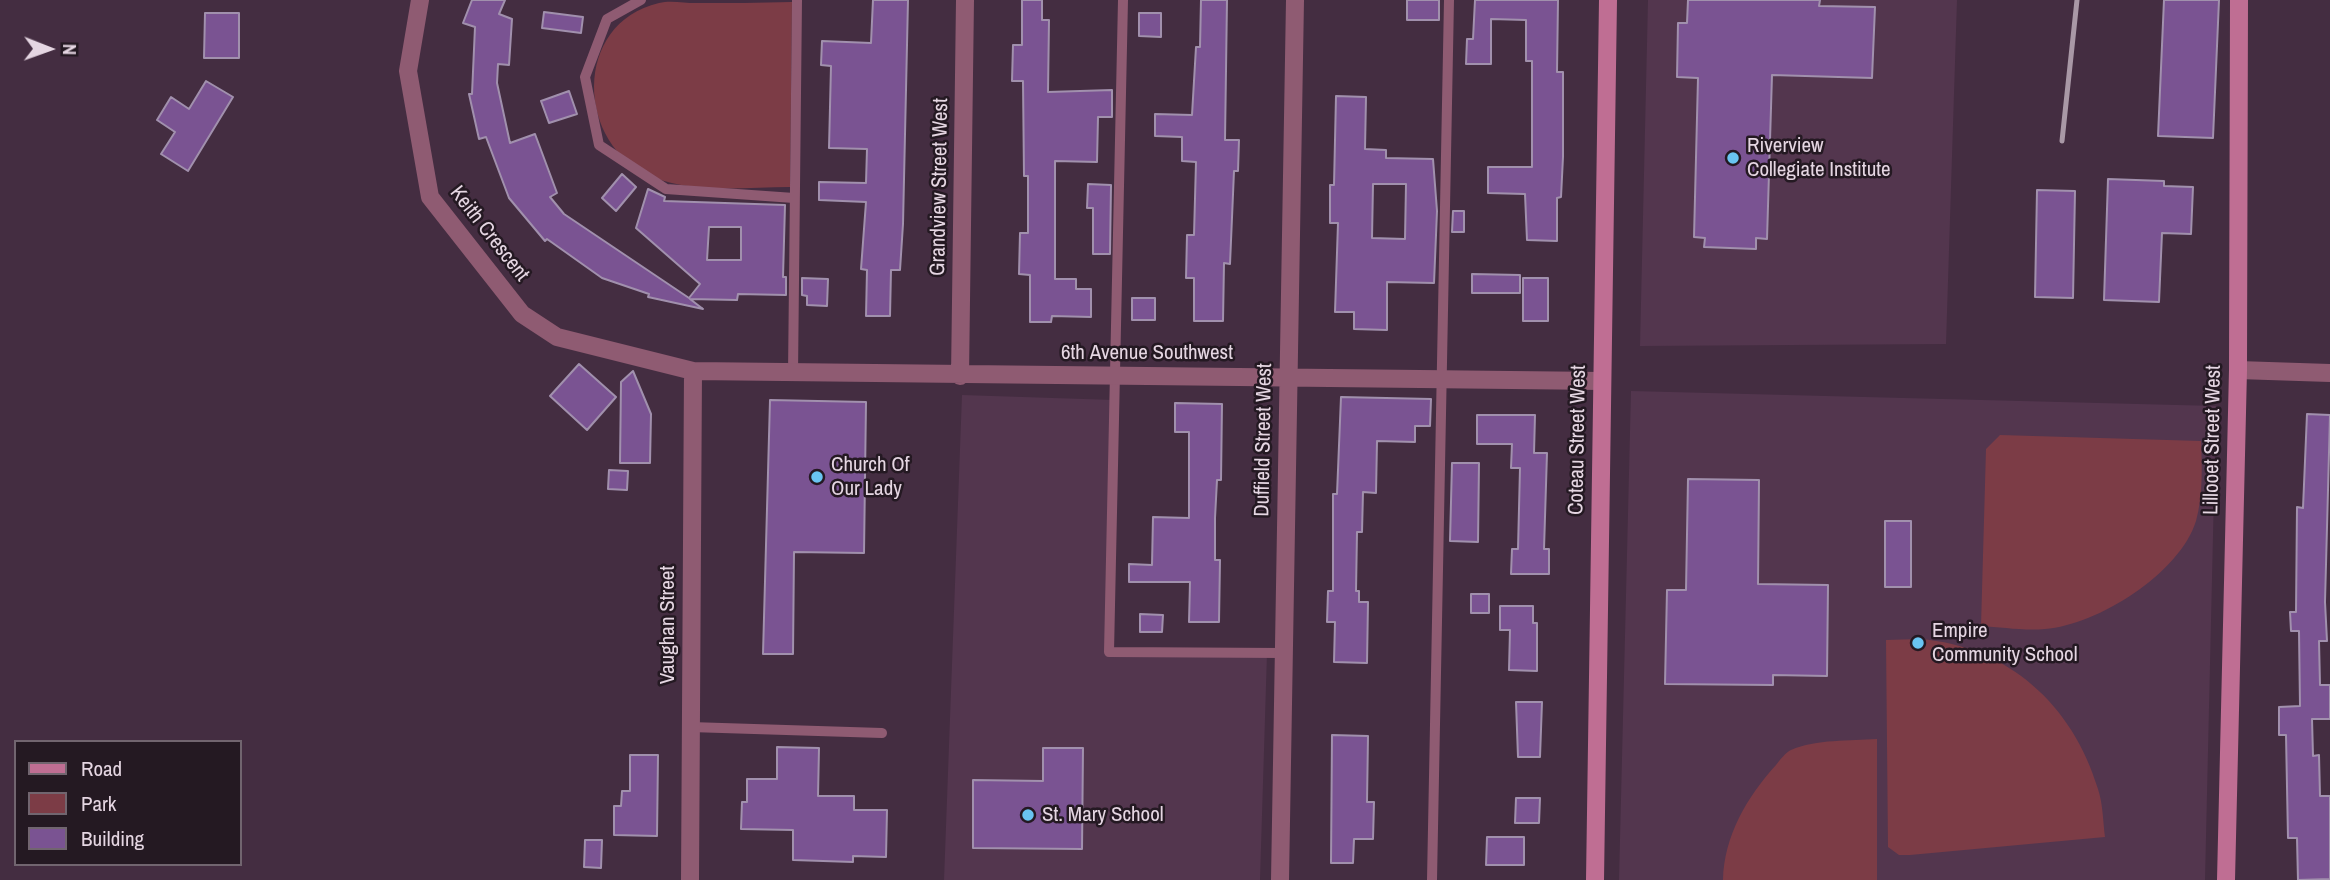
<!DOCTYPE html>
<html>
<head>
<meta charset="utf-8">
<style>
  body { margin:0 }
  #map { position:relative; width:2330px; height:880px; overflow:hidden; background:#442d41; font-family:"Archivo Narrow",sans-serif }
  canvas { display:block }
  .legend { position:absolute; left:14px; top:740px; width:228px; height:126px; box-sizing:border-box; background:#241922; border:2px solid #71656f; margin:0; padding:9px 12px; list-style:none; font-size:21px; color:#e5d6e2 }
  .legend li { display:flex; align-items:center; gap:14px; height:35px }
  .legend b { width:35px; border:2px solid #71656f }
  .north { position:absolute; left:14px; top:14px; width:70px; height:70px; -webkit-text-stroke:5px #241922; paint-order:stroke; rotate:91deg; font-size:19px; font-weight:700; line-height:28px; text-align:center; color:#e5d6e2 }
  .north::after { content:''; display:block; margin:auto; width:24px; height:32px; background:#e5d6e2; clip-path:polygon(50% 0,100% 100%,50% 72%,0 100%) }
</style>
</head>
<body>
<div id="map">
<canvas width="2330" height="880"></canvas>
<ul class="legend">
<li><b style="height:9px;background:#bf6e93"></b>Road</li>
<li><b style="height:19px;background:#7c3c46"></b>Park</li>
<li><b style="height:19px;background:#7a5392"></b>Building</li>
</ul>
<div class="north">N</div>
</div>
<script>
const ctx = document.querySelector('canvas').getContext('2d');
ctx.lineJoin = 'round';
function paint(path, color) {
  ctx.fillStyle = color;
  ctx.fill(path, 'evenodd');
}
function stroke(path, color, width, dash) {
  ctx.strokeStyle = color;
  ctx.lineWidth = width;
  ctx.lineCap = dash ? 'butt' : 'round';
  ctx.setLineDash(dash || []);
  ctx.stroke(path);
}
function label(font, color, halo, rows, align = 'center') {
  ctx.font = font + ' "Archivo Narrow",sans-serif';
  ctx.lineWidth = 5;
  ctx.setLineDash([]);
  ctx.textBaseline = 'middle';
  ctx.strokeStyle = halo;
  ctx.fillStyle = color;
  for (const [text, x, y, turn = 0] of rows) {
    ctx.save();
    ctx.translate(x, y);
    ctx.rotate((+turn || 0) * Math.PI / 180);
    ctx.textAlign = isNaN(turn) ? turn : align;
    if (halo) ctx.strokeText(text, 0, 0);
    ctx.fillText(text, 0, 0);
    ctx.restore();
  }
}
paint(new Path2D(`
  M 1648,0 L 1957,0 L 1946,344 L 1640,346 Z
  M 1631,391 L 2216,406 L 2205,880 L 1619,880 Z
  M 962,395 L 1114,400 L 1109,651 L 1267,653 L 1260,880 L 944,880 Z`), '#53364e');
paint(new Path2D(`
  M 792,2 L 790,187 C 745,187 695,194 653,177 C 575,146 572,23 659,3 C 670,0 684,3 696,3 C 728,3 760,3 792,2 Z
  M 2000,435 L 2201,441 C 2202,467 2203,495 2196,521 C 2180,573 2098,625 2045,629 C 2024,631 2001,627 1981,626 L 1986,449 Z
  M 1920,639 C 2008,646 2073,705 2098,789 C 2103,804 2103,822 2105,837 L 1910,855 L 1899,855 L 1888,847 L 1886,640 Z
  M 1877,739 L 1877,880 L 1723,880 C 1724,836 1747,797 1776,765 C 1780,760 1786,752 1791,750 C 1816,739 1850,741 1877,739 Z`), '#7c3c46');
const building = new Path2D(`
  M 472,0 L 505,0 L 499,14 L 512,19 L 509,65 L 498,64 L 497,83 L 510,143 L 535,134 L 557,193 L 550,197 L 564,214 L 689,298 L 700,284 L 636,228 L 648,189 L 665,197 L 664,201 L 785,205 L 783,277 L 786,277 L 786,295 L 738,294 L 737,300 L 690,299 L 703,309 L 648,297 L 649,294 L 602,278 L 547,239 L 545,241 L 509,198 L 486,137 L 479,139 L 469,94 L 472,94 L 475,27 L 463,23 ZM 709,227 L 741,227 L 741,260 L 707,260 Z
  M 873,0 L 908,0 L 903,224 L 900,270 L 891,270 L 890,316 L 866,316 L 867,270 L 861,269 L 866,202 L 819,200 L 819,182 L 866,183 L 867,149 L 829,148 L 831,66 L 821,65 L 822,41 L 871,43 Z
  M 1022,0 L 1042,0 L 1042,20 L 1049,20 L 1048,92 L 1112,90 L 1112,117 L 1098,117 L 1097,162 L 1055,161 L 1055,279 L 1076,279 L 1076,289 L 1091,289 L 1091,317 L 1052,316 L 1051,322 L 1030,322 L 1030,275 L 1019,274 L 1020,233 L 1028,233 L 1028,176 L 1024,176 L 1023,81 L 1012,81 L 1013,45 L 1022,45 Z
  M 1201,0 L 1227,0 L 1225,140 L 1239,140 L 1238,171 L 1234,171 L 1230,264 L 1224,263 L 1223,321 L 1194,321 L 1194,278 L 1186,278 L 1187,235 L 1194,235 L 1196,162 L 1182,161 L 1182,137 L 1155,136 L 1155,114 L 1192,115 L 1196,47 L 1200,47 Z
  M 1407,0 L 1439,0 L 1439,20 L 1407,20 Z
  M 1475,0 L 1558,0 L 1557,72 L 1563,72 L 1563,157 L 1561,197 L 1557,198 L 1557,241 L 1527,240 L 1525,194 L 1488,193 L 1488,167 L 1532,167 L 1532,61 L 1526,61 L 1526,20 L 1491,19 L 1491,64 L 1466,64 L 1467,39 L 1473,39 Z
  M 1688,0 L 1820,0 L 1819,6 L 1875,7 L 1872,78 L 1772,75 L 1767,239 L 1756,238 L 1756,249 L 1704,247 L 1705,238 L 1694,237 L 1698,78 L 1677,77 L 1678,23 L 1687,23 Z
  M 2164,0 L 2219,0 L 2213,138 L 2158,136 Z
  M 544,12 L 583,17 L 581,33 L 542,28 Z
  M 205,13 L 239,13 L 239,58 L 204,58 Z
  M 1139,13 L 1161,13 L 1161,37 L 1139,36 Z
  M 206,81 L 233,97 L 188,171 L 161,154 L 175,132 L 157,120 L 171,97 L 189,109 Z
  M 569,91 L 577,114 L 549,123 L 541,101 Z
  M 1336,96 L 1366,97 L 1365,149 L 1386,150 L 1386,158 L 1433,159 L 1437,211 L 1434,283 L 1387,282 L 1387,330 L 1354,329 L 1354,312 L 1335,312 L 1338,223 L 1330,223 L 1330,185 L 1334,185 ZM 1373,184 L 1406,184 L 1405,239 L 1372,238 Z
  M 622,174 L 636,187 L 616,211 L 602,198 Z
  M 2108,179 L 2164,181 L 2164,186 L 2193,187 L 2191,234 L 2162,233 L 2159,302 L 2104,300 Z
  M 1088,184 L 1111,185 L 1110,254 L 1093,254 L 1093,208 L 1087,208 Z
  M 2037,190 L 2075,191 L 2073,298 L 2035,297 Z
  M 1453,211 L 1464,211 L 1464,232 L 1452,232 Z
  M 1472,274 L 1520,275 L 1520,293 L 1472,293 Z
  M 802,278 L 828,279 L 827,306 L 807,305 L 807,296 L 802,295 Z
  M 1523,278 L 1548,278 L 1548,321 L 1523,321 Z
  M 1132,298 L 1155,298 L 1155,320 L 1132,320 Z
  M 579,364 L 616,397 L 587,430 L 550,396 Z
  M 633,371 L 651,414 L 650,463 L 620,463 L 621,382 Z
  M 1341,397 L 1431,399 L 1430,426 L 1415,426 L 1415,442 L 1377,441 L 1376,493 L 1363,492 L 1362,532 L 1357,532 L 1356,591 L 1359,591 L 1359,602 L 1368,602 L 1367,663 L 1334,662 L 1335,622 L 1327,622 L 1328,591 L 1333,591 L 1333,494 L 1337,494 Z
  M 770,400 L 866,402 L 864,553 L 794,552 L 793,654 L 763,654 Z
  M 1175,403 L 1222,404 L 1221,480 L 1217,480 L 1215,518 L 1215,560 L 1220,560 L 1219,622 L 1189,622 L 1190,582 L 1129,582 L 1129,564 L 1152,565 L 1153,517 L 1189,518 L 1189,432 L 1175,432 Z
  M 2307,414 L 2330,415 L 2325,602 L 2327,641 L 2319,641 L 2320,685 L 2330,685 L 2330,719 L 2312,719 L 2313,756 L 2319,755 L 2320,796 L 2330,796 L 2330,879 L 2298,880 L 2297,838 L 2288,838 L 2286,735 L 2279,735 L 2279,707 L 2300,706 L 2299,631 L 2291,631 L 2290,612 L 2296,612 L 2297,507 L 2303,508 Z
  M 1477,415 L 1535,415 L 1534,453 L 1547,453 L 1544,549 L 1549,549 L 1549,574 L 1511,574 L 1512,549 L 1518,549 L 1520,468 L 1511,468 L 1512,444 L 1477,444 Z
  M 1452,463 L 1479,463 L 1478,542 L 1450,541 Z
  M 609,470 L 628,471 L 627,490 L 608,489 Z
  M 1688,479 L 1759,480 L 1758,584 L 1828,585 L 1827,676 L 1773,675 L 1773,685 L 1665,684 L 1667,590 L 1686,590 Z
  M 1885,521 L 1911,521 L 1911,587 L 1885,587 Z
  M 1471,594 L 1489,594 L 1489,613 L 1471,613 Z
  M 1500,606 L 1533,606 L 1533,623 L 1537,623 L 1537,671 L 1509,670 L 1510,630 L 1500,630 Z
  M 1140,614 L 1163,615 L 1162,632 L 1140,632 Z
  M 1516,702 L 1542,702 L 1540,757 L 1518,757 Z
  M 1332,735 L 1368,736 L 1367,802 L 1374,802 L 1373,839 L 1354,839 L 1353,863 L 1331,863 Z
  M 777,747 L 819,748 L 818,796 L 854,796 L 854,810 L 887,810 L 886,857 L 853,856 L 853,862 L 793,860 L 793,830 L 741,829 L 742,802 L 747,802 L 747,779 L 777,779 Z
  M 1043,748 L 1083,748 L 1082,849 L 973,848 L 973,780 L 1043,781 Z
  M 630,755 L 658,755 L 657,836 L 614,835 L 614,806 L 621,806 L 622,791 L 630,791 Z
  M 1516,798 L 1540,798 L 1539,823 L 1515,823 Z
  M 1487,837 L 1524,837 L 1524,865 L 1486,865 Z
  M 585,840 L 602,840 L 601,868 L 584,867 Z`);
paint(building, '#7a5392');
stroke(building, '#a190ad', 2);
stroke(new Path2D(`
  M 641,0 L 607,19 L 585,77 L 599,145 L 666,189 L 794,198
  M 1123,0 L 1109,652 L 1283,653
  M 793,374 L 797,0
  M 690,727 L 882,733
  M 1432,880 L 1449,0`), '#8f5b72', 10);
stroke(new Path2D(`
  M 420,0 L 408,71 L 430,197 L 522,314 L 557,337 L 693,371 L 1602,381
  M 2238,370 L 2330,373
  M 960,376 L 965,0
  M 690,880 L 693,371
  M 1280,880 L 1295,0`), '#8f5b72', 18);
stroke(new Path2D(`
  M 1595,880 L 1608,0
  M 2226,880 L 2238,370 L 2239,0`), '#bf6e93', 18);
stroke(new Path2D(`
  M 2062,141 L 2077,0`), '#a998a6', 5);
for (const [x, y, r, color] of [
  [1733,158,7,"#69c4f1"],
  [817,477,7,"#69c4f1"],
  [1918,643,7,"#69c4f1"],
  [1028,815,7,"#69c4f1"]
]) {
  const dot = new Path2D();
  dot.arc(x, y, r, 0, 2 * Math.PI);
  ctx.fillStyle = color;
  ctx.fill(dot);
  stroke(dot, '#241922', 2.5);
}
label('21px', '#e5d6e2', '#241922', [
  ["Riverview",1747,146],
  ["Collegiate Institute",1747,170],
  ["Church Of",831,465],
  ["Our Lady",831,489],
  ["Empire",1932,631],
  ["Community School",1932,655],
  ["St. Mary School",1042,815]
], 'left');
label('21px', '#e5d6e2', '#241922', [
  ["Grandview Street West",940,187,-89],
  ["Keith Crescent",489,234,52],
  ["6th Avenue Southwest",1147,353],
  ["Duffield Street West",1264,440,-89],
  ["Coteau Street West",1578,440,-89],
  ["Lillooet Street West",2213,440,-89],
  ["Vaughan Street",668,625,-90]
]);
</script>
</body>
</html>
